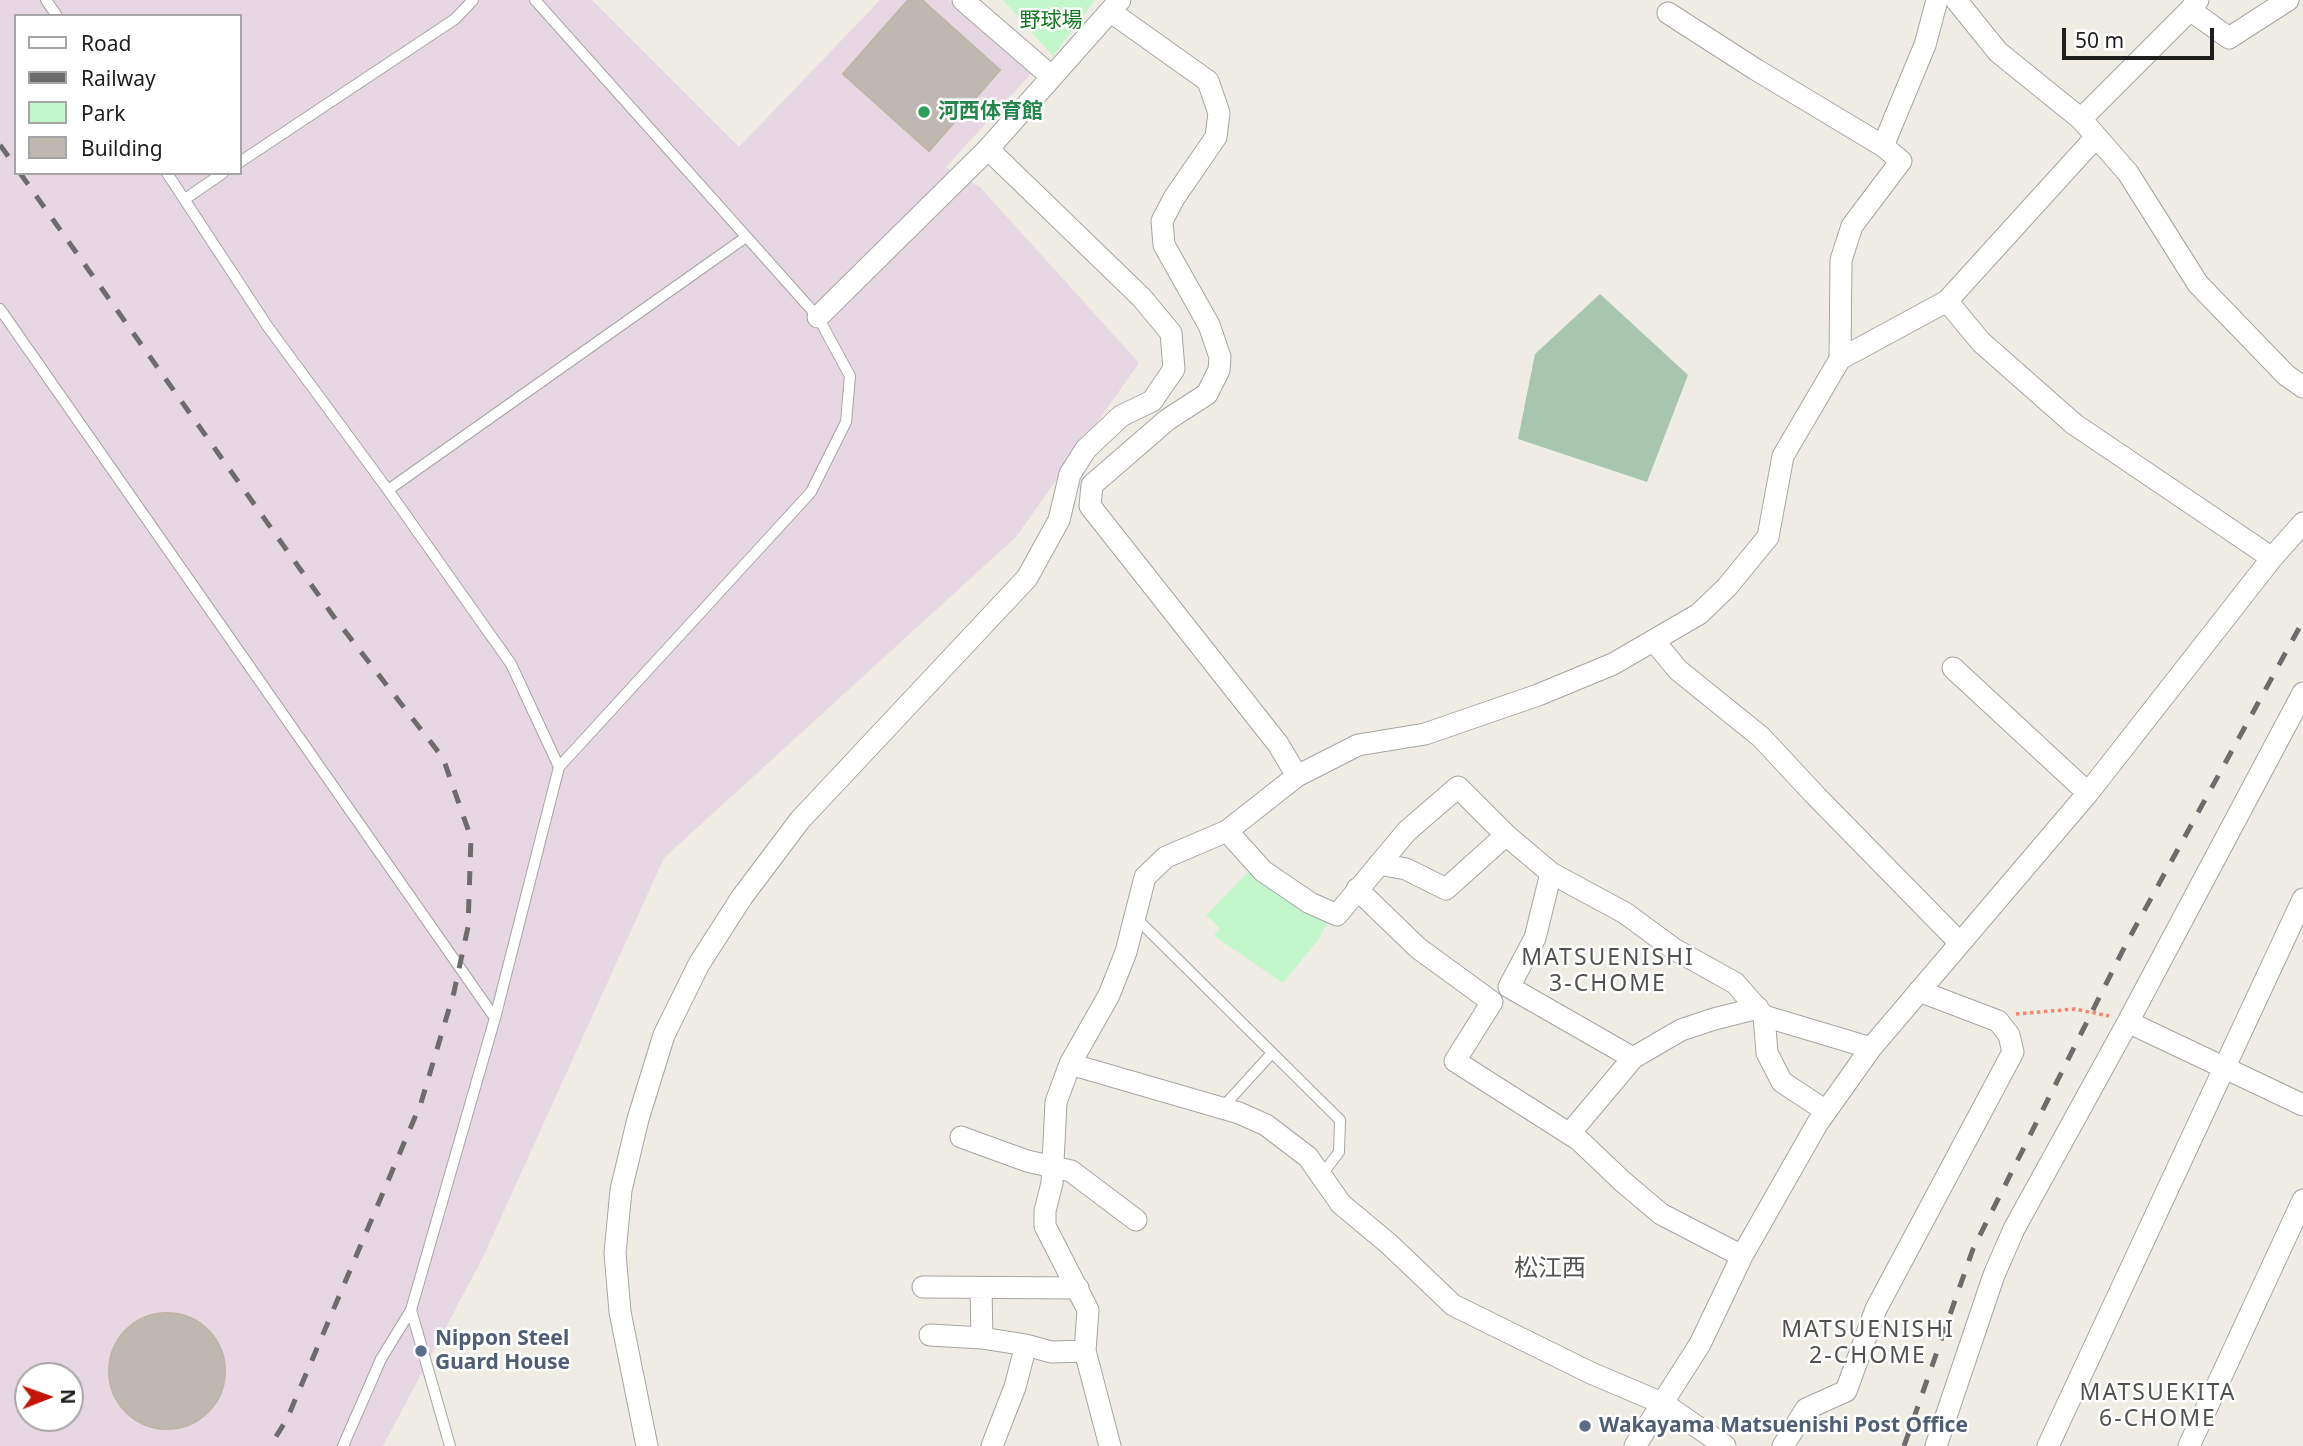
<!DOCTYPE html>
<html>
<head>
<meta charset="utf-8">
<style>
  body { margin:0 }
  #map { position:relative; width:2303px; height:1446px; overflow:hidden; background:#efece4; font-family:"Noto Sans",sans-serif }
  canvas { display:block }
  .legend { position:absolute; left:14px; top:14px; width:228px; height:161px; box-sizing:border-box; background:#fff; border:2px solid #a5a5a5; margin:0; padding:9px 12px; list-style:none; font-size:21px; color:#1e1e1e }
  .legend li { display:flex; align-items:center; gap:14px; height:35px }
  .legend b { width:35px; border:2px solid #a5a5a5 }
  .north { position:absolute; left:14px; top:1362px; width:70px; height:70px; box-sizing:border-box; background:#fff; border:2px solid #a5a5a5; border-radius:50%; rotate:89deg; font-size:19px; font-weight:700; line-height:28px; text-align:center; color:#1e1e1e }
  .north::after { content:''; display:block; margin:auto; width:24px; height:32px; background:#c31509; clip-path:polygon(50% 0,100% 100%,50% 72%,0 100%) }
  .scale { position:absolute; left:2062px; top:28px; width:152px; height:32px; box-sizing:border-box; border:4px solid #1e1e1e; border-top:0; padding-left:9px; font-size:21px; line-height:24px; white-space:nowrap; color:#1e1e1e; -webkit-text-stroke:5px #fff; paint-order:stroke }
</style>
</head>
<body>
<div id="map">
<canvas width="2303" height="1446"></canvas>
<ul class="legend">
<li><b style="height:9px;background:#fff"></b>Road</li>
<li><b style="height:9px;background:#6c6c6c"></b>Railway</li>
<li><b style="height:19px;background:#c3f7cb"></b>Park</li>
<li><b style="height:19px;background:#bfb8b1"></b>Building</li>
</ul>
<div class="north">N</div>
<div class="scale">50 m</div>
</div>
<script>
const ctx = document.querySelector('canvas').getContext('2d');
ctx.lineJoin = 'round';
function paint(path, color) {
  ctx.fillStyle = color;
  ctx.fill(path, 'evenodd');
}
function stroke(path, color, width, dash) {
  ctx.strokeStyle = color;
  ctx.lineWidth = width;
  ctx.lineCap = dash ? 'butt' : 'round';
  ctx.setLineDash(dash || []);
  ctx.stroke(path);
}
function label(font, color, halo, rows, align = 'center') {
  ctx.font = font + ' "Noto Sans","Noto Sans JP",sans-serif';
  ctx.lineWidth = 5;
  ctx.setLineDash([]);
  ctx.textBaseline = 'middle';
  ctx.strokeStyle = halo;
  ctx.fillStyle = color;
  for (const [text, x, y, turn = 0] of rows) {
    ctx.save();
    ctx.translate(x, y);
    ctx.rotate((+turn || 0) * Math.PI / 180);
    ctx.textAlign = isNaN(turn) ? turn : align;
    if (halo) ctx.strokeText(text, 0, 0);
    ctx.fillText(text, 0, 0);
    ctx.restore();
  }
}
paint(new Path2D(`
  M 0,0 L 592,0 L 739,147 L 880,0 L 949,0 L 1031,74 L 946,167 L 980,187 L 1139,363 L 1016,537 L 664,858 L 483,1257 L 383,1446 L 0,1446 ZM 16,16 L 240,16 L 240,173 L 16,173 ZM 28,1376 L 70,1376 L 70,1418 L 28,1418 Z`), '#e7d7e3');
paint(new Path2D(`
  M 1600,294 L 1688,375 L 1647,482 L 1518,439 L 1535,354 Z`), '#a7c6ad');
paint(new Path2D(`
  M 1003,0 L 1095,0 L 1053,56 Z
  M 1252,868 L 1325,914 L 1327,923 L 1318,940 L 1283,983 L 1214,936 L 1220,928 L 1206,915 Z`), '#c3f7cb');
const building = new Path2D(`
  M 908,0 L 922,0 L 1000,70 L 929,151 L 843,74 Z
  M109 1371a58 58 0 1 1 116 0a58 58 0 1 1-116 0Z`);
paint(building, '#bfb8b1');
stroke(building, '#c0b4a7', 2);
const lane = new Path2D(`
  M 46,0 L 57,16
  M 240,162 L 455,19 L 473,0
  M 167,173 L 268,327 L 388,490 L 511,664 L 559,767
  M 185,199 L 223,173
  M 0,309 L 495,1018
  M 388,490 L 746,237
  M 1134,916 L 1340,1120 L 1339,1152 L 1321,1176
  M 1222,1108 L 1272,1053
  M 411,1310 L 450,1446
  M 343,1446 L 381,1359 L 411,1310 L 495,1018 L 559,767 L 811,492 L 846,422 L 850,376 L 818,317 L 535,0`);
const street = new Path2D(`
  M 963,0 L 1052,77
  M 1956,0 L 1998,52 L 2081,119 L 2128,173 L 2198,284 L 2286,375 L 2303,387
  M 2190,10 L 2229,38 L 2288,0
  M 1111,12 L 1208,81 L 1219,113 L 1216,137 L 1174,198 L 1162,221 L 1164,245 L 1209,325 L 1220,357 L 1219,370 L 1207,394 L 1167,420 L 1092,485 L 1090,506 L 1278,744 L 1297,776
  M 1668,13 L 1755,69 L 1883,146
  M 2081,119 L 2190,10 L 2198,0
  M 1947,301 L 1981,342 L 2074,424 L 2272,558
  M 818,317 L 988,149 L 1120,0
  M 1840,359 L 1841,260 L 1852,226 L 1901,161 L 1883,146 L 1925,45 L 1937,0
  M 1654,641 L 1678,670 L 1761,737 L 1815,795 L 1959,942
  M 1953,668 L 2088,793
  M 1227,831 L 1263,871 L 1310,903 L 1337,915 L 1407,831 L 1458,787 L 1506,835 L 1551,873 L 1625,913 L 1674,949 L 1735,983 L 1764,1016 L 1871,1048
  M 1379,864 L 1406,869 L 1446,889 L 1506,835
  M 1551,873 L 1535,938 L 1509,987 L 1633,1058
  M 1357,889 L 1418,948 L 1492,1002 L 1455,1061 L 1579,1140 L 1622,1181 L 1661,1214 L 1742,1256
  M 1764,1016 L 1767,1053 L 1782,1082 L 1826,1111
  M 2128,1022 L 2303,1105
  M 1070,1064 L 1239,1113 L 1266,1125 L 1308,1157 L 1341,1204 L 1389,1244 L 1453,1305 L 1591,1373 L 1664,1404 L 1725,1446
  M 1570,1133 L 1633,1058 L 1681,1030 L 1714,1019 L 1758,1008
  M 961,1137 L 1027,1161 L 1071,1171 L 1136,1220
  M 923,1287 L 1078,1288
  M 981,1288 L 982,1338
  M 930,1335 L 982,1338 L 1026,1345 L 1051,1352 L 1085,1351
  M 647,1446 L 620,1312 L 615,1253 L 621,1190 L 638,1119 L 664,1035 L 699,964 L 742,897 L 800,820 L 1027,578 L 1059,520 L 1070,474 L 1086,449 L 1121,416 L 1152,401 L 1174,369 L 1171,333 L 1142,298 L 988,149
  M 992,1446 L 1015,1387 L 1026,1345
  M 1110,1446 L 1085,1351 L 1088,1310 L 1045,1226 L 1045,1211 L 1052,1183 L 1056,1102 L 1070,1064 L 1109,995 L 1126,952 L 1145,877 L 1166,857 L 1227,831 L 1297,776 L 1358,745 L 1425,734 L 1538,695 L 1613,664 L 1699,614 L 1727,587 L 1768,537 L 1783,456 L 1840,359 L 1947,301 L 2096,137
  M 1635,1446 L 1700,1344 L 1742,1256 L 1817,1124 L 1871,1048 L 2088,793 L 2272,558 L 2303,523
  M 1783,1446 L 1806,1409 L 1846,1391 L 1876,1309 L 2013,1052 L 2009,1035 L 1998,1021 L 1919,991
  M 1936,1446 L 1994,1275 L 2014,1229 L 2128,1022 L 2303,693
  M 2048,1446 L 2303,899
  M 2189,1446 L 2303,1200`);
stroke(lane, '#a5a5a5', 12);
stroke(street, '#a5a5a5', 23);
stroke(new Path2D(`
  M 2016,1014 L 2075,1009 L 2109,1016`), '#f38671', 3.5, [3.5, 3.5]);
stroke(lane, '#fff', 10);
stroke(street, '#fff', 21);
stroke(new Path2D(`
  M 0,145 L 16,167
  M 20,173 L 334,617 L 443,758 L 471,838 L 468,927 L 454,992 L 421,1103 L 287,1419 L 270,1446
  M 1904,1446 L 1973,1249 L 2126,944 L 2303,621`), '#6c6c6c', 5, [14, 14]);
for (const [x, y, r, color] of [
  [924,112,7,"#2e9e5b"],
  [421,1351,7,"#5c6f8a"],
  [1585,1426,7,"#5c6f8a"]
]) {
  const dot = new Path2D();
  dot.arc(x, y, r, 0, 2 * Math.PI);
  ctx.fillStyle = color;
  ctx.fill(dot);
  stroke(dot, '#fff', 2.5);
}
label('21px', '#107820', '#fff', [
  ["野球場",1051,21]
]);
label('bold 21px', '#27864d', '#fff', [
  ["河西体育館",938,112]
], 'left');
label('bold 21px', '#4e5e75', '#fff', [
  ["Nippon Steel",435,1339],
  ["Guard House",435,1363],
  ["Wakayama Matsuenishi Post Office",1599,1426]
], 'left');
ctx.letterSpacing = '2px';
label('23px', '#515151', '#fff', [
  ["MATSUENISHI",1608,958],
  ["3-CHOME",1608,984],
  ["MATSUENISHI",1868,1330],
  ["2-CHOME",1868,1356],
  ["MATSUEKITA",2158,1393],
  ["6-CHOME",2158,1419]
]);
ctx.letterSpacing = '0px';
label('24px', '#515151', '#fff', [
  ["松江西",1550,1269]
]);
</script>
</body>
</html>
